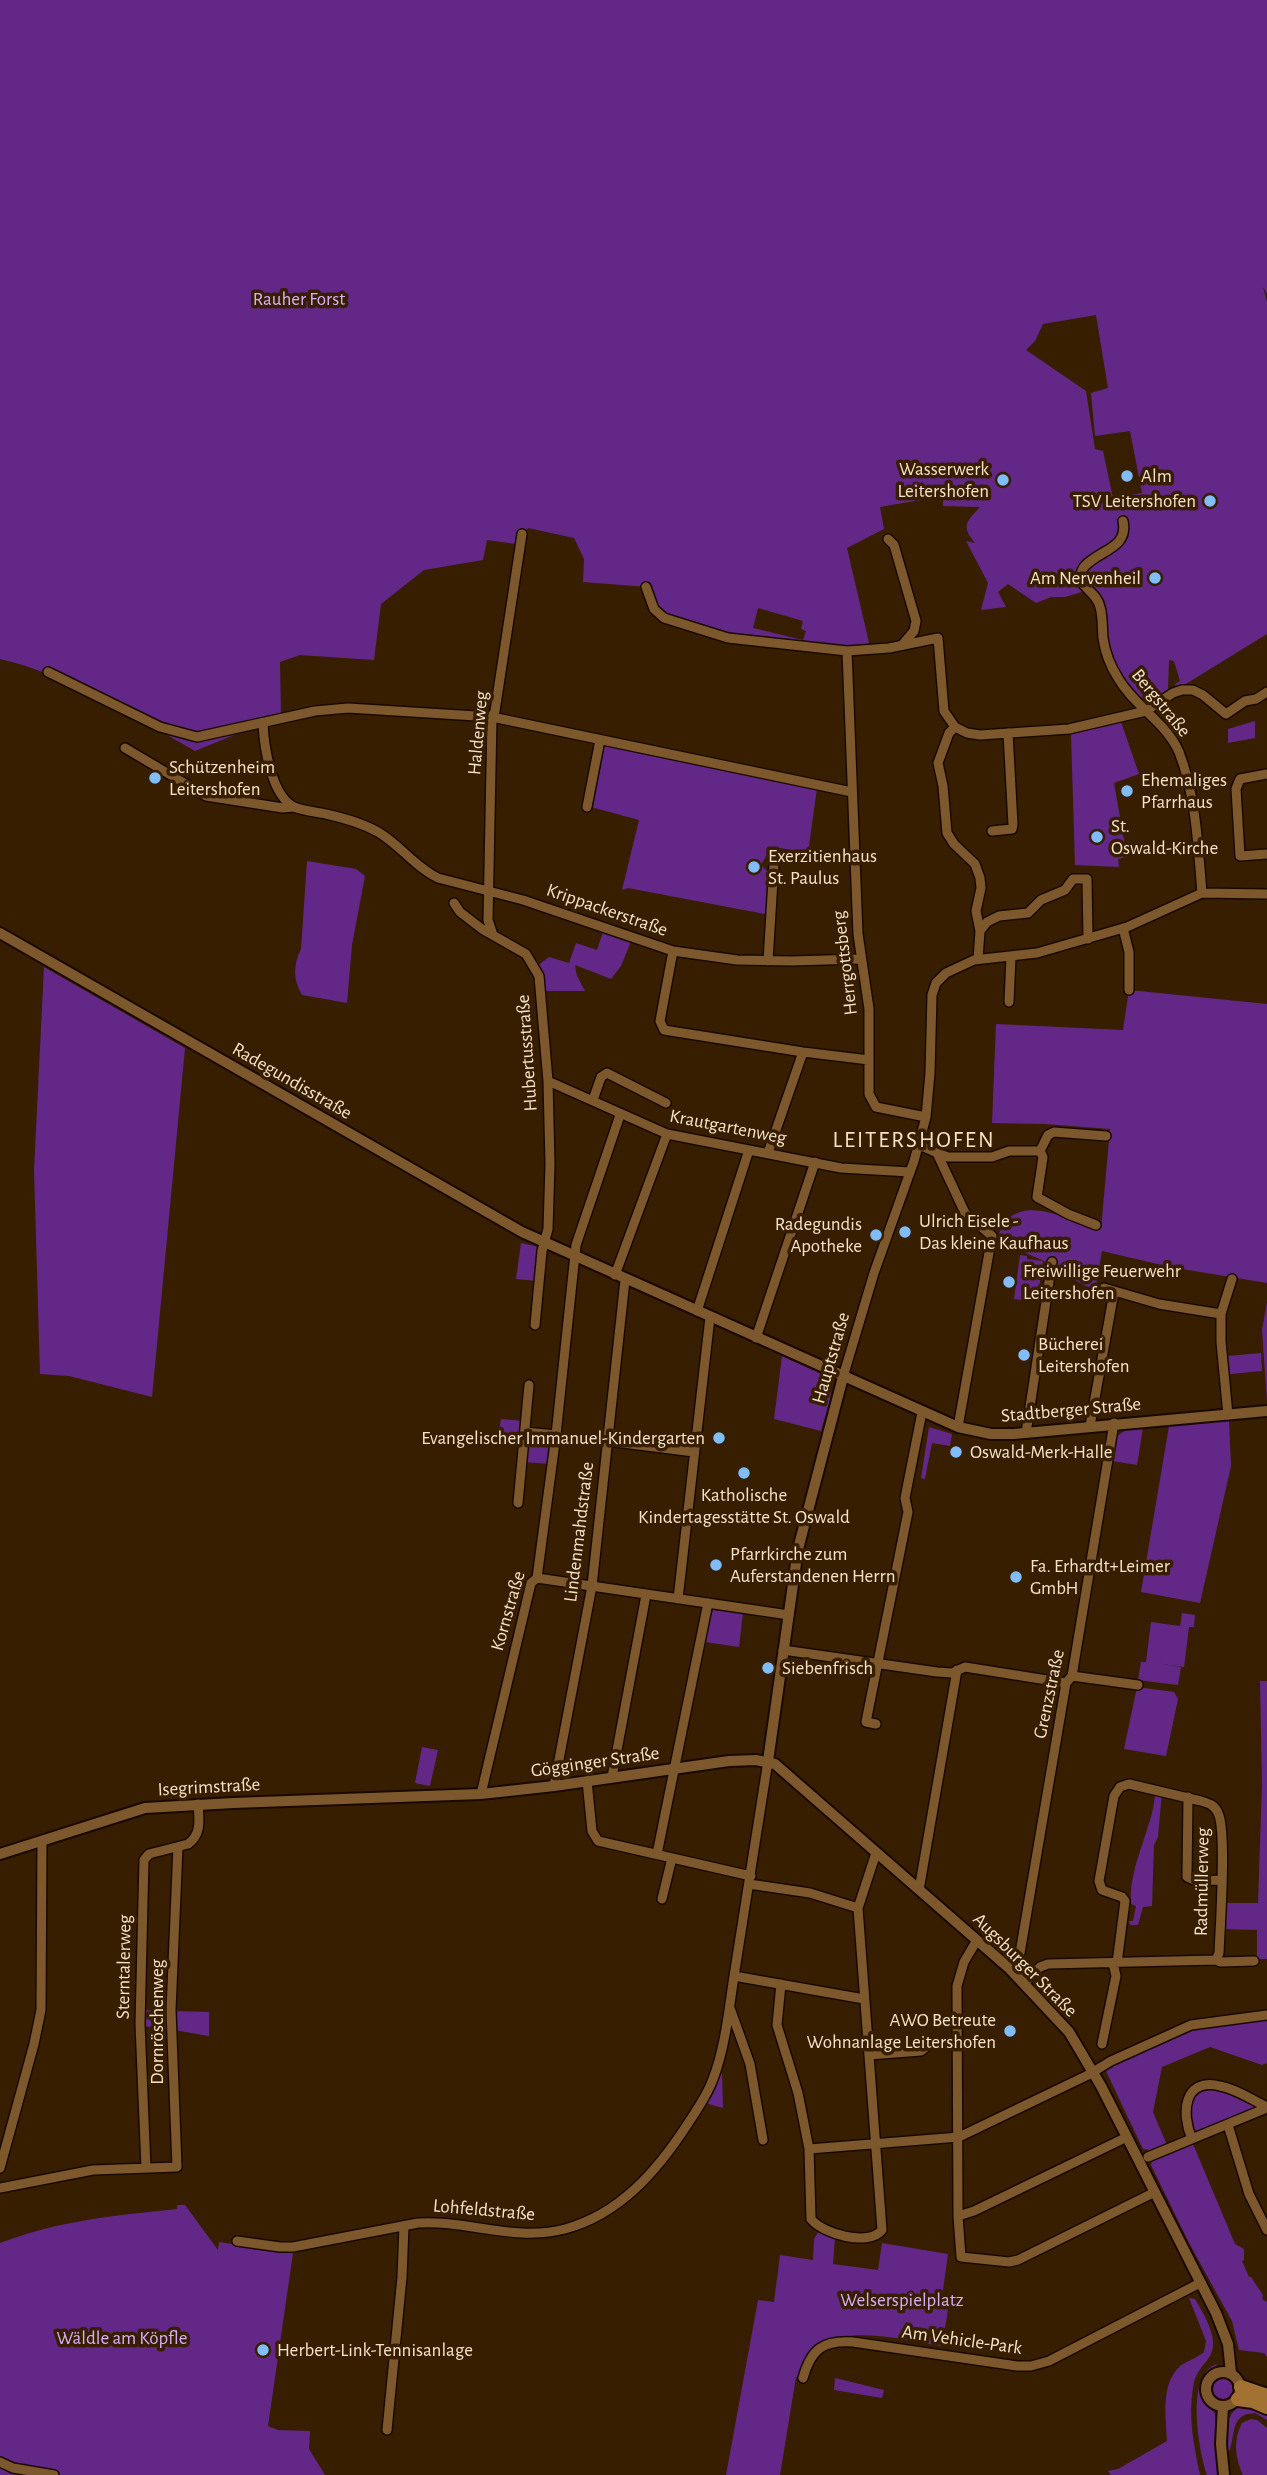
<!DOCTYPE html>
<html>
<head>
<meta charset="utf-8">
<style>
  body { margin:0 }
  canvas { display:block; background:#371e00 }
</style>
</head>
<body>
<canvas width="1267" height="2475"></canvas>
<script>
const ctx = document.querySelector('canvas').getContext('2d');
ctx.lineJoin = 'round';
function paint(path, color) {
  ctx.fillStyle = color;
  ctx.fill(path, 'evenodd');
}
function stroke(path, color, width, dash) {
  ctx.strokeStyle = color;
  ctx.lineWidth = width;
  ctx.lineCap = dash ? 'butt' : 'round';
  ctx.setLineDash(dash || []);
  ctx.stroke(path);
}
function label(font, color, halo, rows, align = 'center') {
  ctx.font = font + ' "Alegreya Sans",sans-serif';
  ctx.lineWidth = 7;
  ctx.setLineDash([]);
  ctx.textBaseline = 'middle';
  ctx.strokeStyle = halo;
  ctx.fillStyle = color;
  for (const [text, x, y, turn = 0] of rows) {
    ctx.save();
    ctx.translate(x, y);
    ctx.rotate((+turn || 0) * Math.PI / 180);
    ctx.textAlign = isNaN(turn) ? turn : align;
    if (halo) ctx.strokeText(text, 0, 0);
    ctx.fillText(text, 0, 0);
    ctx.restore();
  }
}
paint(new Path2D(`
  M 0,0 L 1267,0 L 1267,294 L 1263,287 L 1267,302 L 1267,634 L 1176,690 L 1175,684 L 1180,681 L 1174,661 L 1169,660 L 1168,690 L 1173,693 L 1146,711 L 1131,698 L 1107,654 L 1101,610 L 1089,590 L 1065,597 L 1051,597 L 1036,603 L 1008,584 L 998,592 L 1006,607 L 981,610 L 988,583 L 966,541 L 975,543 C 961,526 966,522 980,507 L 943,506 L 943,491 L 932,498 L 880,507 L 884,529 L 847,548 L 870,647 L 847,648 L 729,634 L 665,615 L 657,608 L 648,587 L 583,582 L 584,559 L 574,538 L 528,528 L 516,544 L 487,540 L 483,560 L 424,570 L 381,604 L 374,660 L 300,655 L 280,662 L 281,716 L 195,751 C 136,717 67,674 0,659 ZM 1096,315 L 1108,388 L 1091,393 L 1095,436 L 1130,431 L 1142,493 L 1113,498 L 1103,451 L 1095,449 L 1086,391 L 1026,350 L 1035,341 L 1043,324 ZM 758,608 L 803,621 L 801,629 L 806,631 L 803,640 L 753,628 Z
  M 1255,721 L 1255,738 L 1228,743 L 1228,729 Z
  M 1121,722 L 1139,774 L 1114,783 L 1127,857 L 1118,859 L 1119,867 L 1075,865 L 1071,734 Z
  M 604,743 L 817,788 L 808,853 L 780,848 L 778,860 L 766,856 L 761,865 L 771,875 L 770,915 L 628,888 L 622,890 L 639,820 L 591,807 Z
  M 307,861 L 356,869 L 365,876 L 352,945 L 347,1003 L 302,995 C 293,980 293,965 301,949 Z
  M 604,929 L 632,939 L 621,966 L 611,979 L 575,965 L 577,976 L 585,991 L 542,991 L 537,966 L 549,957 L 569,963 L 576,943 L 597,950 Z
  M 44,967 L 185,1048 L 152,1397 L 69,1376 L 40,1374 L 34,1170 Z
  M 1129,990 L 1267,1004 L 1267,1283 L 1170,1267 L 1102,1251 L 1095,1291 L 1073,1279 L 1073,1274 L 997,1240 C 1011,1189 1061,1216 1094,1229 L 1101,1229 L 1110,1129 L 1045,1124 L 992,1123 L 996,1024 L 1123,1030 Z
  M 521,1243 L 535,1246 L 540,1249 L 537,1281 L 516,1279 Z
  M 1020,1255 L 1027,1256 L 1027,1259 L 1043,1261 L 1037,1302 L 1014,1299 Z
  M 1267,1302 L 1267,1402 L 1262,1330 Z
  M 1261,1353 L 1262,1371 L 1230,1374 L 1228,1356 Z
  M 782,1356 L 828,1377 C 836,1392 825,1415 821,1431 L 774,1419 Z
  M 501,1419 L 524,1421 L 522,1441 L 498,1438 Z
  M 1229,1420 L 1231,1466 L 1200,1603 L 1141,1592 L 1169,1426 Z
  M 929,1427 L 952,1434 L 950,1446 L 932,1443 L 925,1479 L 921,1478 Z
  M 1143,1428 L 1137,1465 L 1112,1461 L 1117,1436 L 1126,1430 Z
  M 527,1435 L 554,1438 L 551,1464 L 523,1462 Z
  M 713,1610 L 743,1613 L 739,1647 L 705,1642 L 710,1615 Z
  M 1182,1613 L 1195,1615 L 1194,1627 L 1189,1627 L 1184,1667 L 1156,1663 L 1181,1667 L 1178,1685 L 1138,1680 L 1141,1662 L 1146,1662 L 1151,1622 L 1180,1626 Z
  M 1260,1681 L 1267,1681 L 1267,1959 L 1257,1959 L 1257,1930 L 1224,1929 L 1224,1903 L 1258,1903 L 1262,1784 Z
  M 1137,1687 L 1174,1692 L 1178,1699 L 1166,1756 L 1124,1749 Z
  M 422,1747 L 438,1750 L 430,1786 L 415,1783 Z
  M 1156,1790 L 1162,1792 L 1158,1837 L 1154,1845 L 1152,1906 L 1143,1907 L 1138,1925 L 1131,1925 L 1128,1921 L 1133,1921 L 1136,1906 L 1131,1904 C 1129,1877 1141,1850 1149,1823 C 1153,1813 1154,1801 1156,1790 Z
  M 144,2010 L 167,2011 L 167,2029 L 144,2026 Z
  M 173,2011 L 209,2012 L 209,2036 L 174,2030 Z
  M 1267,2018 L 1267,2063 L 1262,2065 L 1210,2047 L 1162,2067 L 1153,2112 L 1167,2145 L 1151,2150 L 1143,2149 L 1105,2069 L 1192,2030 Z
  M 720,2071 L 722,2073 L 723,2108 L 705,2103 Z
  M 1211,2088 L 1230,2093 L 1254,2105 L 1254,2110 L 1199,2132 L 1190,2127 L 1190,2102 L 1200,2092 Z
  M 1193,2144 L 1235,2244 L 1244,2249 L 1244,2260 L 1242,2261 L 1249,2277 L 1251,2277 L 1263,2295 L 1262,2299 L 1267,2302 L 1267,2357 L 1264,2353 L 1239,2350 L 1232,2321 L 1189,2243 L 1151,2165 L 1152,2161 C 1166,2155 1180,2146 1193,2144 Z
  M 177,2205 L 185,2205 L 218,2250 L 219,2242 L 293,2253 L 268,2426 L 278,2430 L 310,2431 L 309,2449 L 325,2475 L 0,2475 L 0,2243 C 61,2220 112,2216 177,2209 Z
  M 819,2231 L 835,2238 L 833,2264 L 878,2270 L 882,2243 L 948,2254 L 942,2297 L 950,2298 L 942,2346 C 896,2339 814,2314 798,2377 L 796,2377 L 780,2475 L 726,2475 L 758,2300 L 774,2302 L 780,2255 L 813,2260 L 814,2239 Z
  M 1189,2298 L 1195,2299 C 1204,2315 1222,2342 1208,2359 C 1200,2369 1194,2376 1193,2388 C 1188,2418 1194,2446 1200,2475 L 1111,2475 L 1108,2471 L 1118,2469 L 1167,2441 C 1166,2417 1160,2385 1180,2366 C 1187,2361 1197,2358 1204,2352 L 1206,2341 Z
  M 1218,2364 L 1206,2376 L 1202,2390 L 1204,2398 L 1215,2414 L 1215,2450 L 1218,2475 L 1207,2475 C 1199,2451 1184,2372 1218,2364 Z
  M1211 2388a12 12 0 1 1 24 0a12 12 0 1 1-24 0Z
  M 835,2378 L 884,2390 L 882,2398 L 834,2390 Z
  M 1244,2404 L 1267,2412 L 1267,2420 L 1255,2413 C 1229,2414 1236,2436 1229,2452 C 1224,2435 1225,2411 1244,2404 Z
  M 1251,2419 L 1257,2420 L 1267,2428 L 1267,2475 L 1243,2475 C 1235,2458 1233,2439 1242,2423 Z`), '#632887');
const minor = new Path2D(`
  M 1123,521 C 1129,549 1098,550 1084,567 C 1082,570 1081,574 1079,577 C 1084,590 1097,593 1100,607 C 1103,617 1102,628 1103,638 C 1105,652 1111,667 1118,678 C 1134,706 1166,722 1179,752 C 1196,796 1198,846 1202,893
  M 888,539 L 894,545 L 916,621 L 914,631 L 903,644
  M 646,587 L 654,609 L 664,618 L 728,638 L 847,651 L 889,648 L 938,638 L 944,711 L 955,727 L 967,733 L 980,735 L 1069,729 L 1146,711 L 1173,693 L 1182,690 L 1193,690 L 1203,695 L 1226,714 L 1245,701 L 1256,699 L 1267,692
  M 847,651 L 858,934 L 869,1009 L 869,1094 L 876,1107 L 926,1117
  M 48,672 L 160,727 L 197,737 L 315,711 L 348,708 L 492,717 L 852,792
  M 263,723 C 264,746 271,795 294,807 C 304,811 317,812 326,814 C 344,818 362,823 378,832 C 400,845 415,867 438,878 L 523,900 L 673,951 L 737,960 L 791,961 L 860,959
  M 955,727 L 949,733 L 938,763 L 943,786 L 947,833 L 954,844 L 975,864 L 980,878 L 981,888 L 976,911 L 980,931
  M 125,748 L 206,796 L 283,808 L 293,807
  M 1267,774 L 1240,779 L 1236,789 L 1240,856 L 1267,854
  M 587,807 L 600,740
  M 992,831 L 1012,829 L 1013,825 L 1008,733
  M 454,903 L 460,912 L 482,929 L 526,954 L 539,976 L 548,1081 L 550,1164 L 548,1229 L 542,1251 L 535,1325
  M 1123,928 L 1129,952 L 1129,990
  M 493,935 L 488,920 L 492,717 L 495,711 L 522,534
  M 673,951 L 660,1021 L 664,1030 L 803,1052 L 869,1060
  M 978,959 L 980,931 L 987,922 L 999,916 L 1028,913 L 1041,900 L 1065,890 L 1073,879 L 1087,879 L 1088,939
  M 768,961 L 774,864
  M 1009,1002 L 1011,957
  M 548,1081 L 667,1134 L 841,1168 L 910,1172
  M 593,1100 L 601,1077 L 607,1073 L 666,1103
  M 919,1145 L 937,1153 L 965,1213 L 992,1236 L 958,1427
  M 1040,1151 L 1043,1157 L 1037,1197 L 1068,1214 L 1096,1225
  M 768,1153 L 803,1052
  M 937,1153 L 948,1157 L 992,1157 L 1009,1151 L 1040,1151 L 1048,1135 L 1054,1132 L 1106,1136
  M 615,1275 L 667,1134
  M 1104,1288 L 1159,1304 L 1221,1314
  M 697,1311 L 749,1150
  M 756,1338 L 815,1162
  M 843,1377 L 874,1273 L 914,1161 L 926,1117 L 930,1073 L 932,995 L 936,983 L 946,973 L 974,960 L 1037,953 L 1127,927 L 1202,893 L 1267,894
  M 1228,1415 L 1221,1342 L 1221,1314 L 1232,1279
  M 1090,1426 L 1114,1292
  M 525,1432 L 556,1435
  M 1026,1433 L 1052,1262
  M 607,1441 L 694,1452
  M 518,1503 L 529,1385
  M 537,1578 L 789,1615
  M 678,1599 L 710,1317
  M 783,1650 L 937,1672 L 952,1673 L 965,1667 L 1066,1683
  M 1072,1676 L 1138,1685
  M 876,1724 L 866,1722 L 908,1512 L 905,1498 L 922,1412
  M 612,1777 L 646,1595
  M 587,1781 L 592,1831 L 598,1841 L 751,1876
  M 554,1786 L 592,1586 L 625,1280
  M 481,1794 L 531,1583 L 537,1578 L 556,1435 L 576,1245 L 620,1115
  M 1188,1797 L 1187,1877 L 1196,1881 L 1221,1880
  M 657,1854 L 708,1603
  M 749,1884 L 810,1893 L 858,1908
  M 919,1890 L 957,1670
  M 662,1899 L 672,1858
  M 977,1940 L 964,1962 L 957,1986 L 958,2216 L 961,2257 L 1009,2262 L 1018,2260 L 1155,2192
  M 1117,1963 L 1125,1901 L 1122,1897 L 1102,1890 L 1099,1881 L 1114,1796 L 1120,1787 L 1129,1784 L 1201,1801 C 1208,1803 1215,1805 1218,1813 C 1227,1830 1220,1928 1219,1953 L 1216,1960
  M 1010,1969 L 1017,1960 L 1020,1953 L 1066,1683 L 1072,1676 L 1114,1423
  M 734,1976 L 864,1999
  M 781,1984 L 777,2025 L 798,2093 L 809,2149 L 811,2219 C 823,2234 869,2247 882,2230 L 858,1908 L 876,1853
  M 1024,1984 L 1040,1967 L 1048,1964 L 1216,1960 L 1220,1962 L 1254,1961
  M 730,2008 L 750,2064 L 763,2140
  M 1102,2044 L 1116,1976 L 1113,1963
  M 869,2055 L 921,2051 L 926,2047
  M 1228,2125 L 1249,2194 L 1267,2230
  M 1192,2139 C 1181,2114 1183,2077 1220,2086 C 1237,2089 1252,2100 1267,2107
  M 809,2149 L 959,2137 L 1088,2075 L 1111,2061 L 1191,2025 L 1267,2015
  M 1148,2157 L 1267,2108
  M 0,2168 L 34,2044 L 41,2010 L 42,1841
  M 146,2168 L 140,2024 L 144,1860 L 149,1854 L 188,1844 C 202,1834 199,1819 198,1804
  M 0,2188 L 93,2170 L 177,2167 L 171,2010 L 178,1847
  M 958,2216 L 974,2211 L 1127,2137
  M 237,2241 L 280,2247 L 293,2247 L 418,2223 C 467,2220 516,2242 565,2229 C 620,2214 657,2171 687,2125 C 696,2111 707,2096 713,2079 C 726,2046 729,2006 735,1970 C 746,1901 757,1831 768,1761
  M 803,2378 C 811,2349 823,2340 853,2342 L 1017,2366 L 1031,2366 L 1049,2361 L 1200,2283
  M 387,2430 L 402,2277 L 404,2226
  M 0,2462 L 13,2468 L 54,2475`);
const tertiary = new Path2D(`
  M 0,933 L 522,1232 L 958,1427 L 991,1434 L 1014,1434 L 1267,1411
  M 768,1761 L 798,1549 L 843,1377
  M 0,1854 L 145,1808 L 233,1803 L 481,1794 L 554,1786 L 729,1761 L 756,1760 L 775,1764 L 1010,1969 L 1069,2032 L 1101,2086 L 1216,2313 L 1228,2344 L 1231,2373
  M1206 2389a17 17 0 1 1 34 0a17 17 0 1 1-34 0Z
  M 1223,2406 L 1221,2444 L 1224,2475`);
const trunk = new Path2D(`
  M 1241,2387 L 1267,2396
  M 1238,2399 L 1253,2401 L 1267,2407`);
stroke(minor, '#1a0900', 12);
stroke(tertiary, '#1a0900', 14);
stroke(trunk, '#1a0900', 18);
stroke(minor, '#7c582c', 9);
stroke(tertiary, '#7c582c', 10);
stroke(trunk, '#a27233', 14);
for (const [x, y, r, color] of [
  [1127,476,7,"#80bdfa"],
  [1003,480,7,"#80bdfa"],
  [1210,501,7,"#80bdfa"],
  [1155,578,7,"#80bdfa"],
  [155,778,7,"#80bdfa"],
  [1127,791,7,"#80bdfa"],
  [1097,837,7,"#80bdfa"],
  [754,867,7,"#80bdfa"],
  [905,1232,7,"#80bdfa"],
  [876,1235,7,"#80bdfa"],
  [1009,1282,7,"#80bdfa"],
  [1024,1355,7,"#80bdfa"],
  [719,1438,7,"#80bdfa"],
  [956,1452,7,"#80bdfa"],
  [744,1473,7,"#80bdfa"],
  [716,1565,7,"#80bdfa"],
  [1016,1577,7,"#80bdfa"],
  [768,1668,7,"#80bdfa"],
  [1010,2031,7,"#80bdfa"],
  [263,2350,7,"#80bdfa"]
]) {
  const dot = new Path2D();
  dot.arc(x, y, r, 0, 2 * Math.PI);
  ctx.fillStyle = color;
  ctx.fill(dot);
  stroke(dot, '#371e00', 2.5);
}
label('19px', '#d8aef9', '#371e00', [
  ["Rauher Forst",299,299],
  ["Welserspielplatz",902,2300],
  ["Wäldle am Köpfle",122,2338]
]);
label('19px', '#f6e1ca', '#371e00', [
  ["Wasserwerk",989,469,"right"],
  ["Leitershofen",989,491,"right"],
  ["Alm",1141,476],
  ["TSV Leitershofen",1196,501,"right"],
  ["Am Nervenheil",1141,578,"right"],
  ["Schützenheim",169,767],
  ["Leitershofen",169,789],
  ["Ehemaliges",1141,780],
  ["Pfarrhaus",1141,802],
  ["St.",1111,826],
  ["Oswald-Kirche",1111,848],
  ["Exerzitienhaus",768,856],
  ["St. Paulus",768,878],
  ["Ulrich Eisele -",919,1221],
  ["Das kleine Kaufhaus",919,1243],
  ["Radegundis",862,1224,"right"],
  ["Apotheke",862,1246,"right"],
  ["Freiwillige Feuerwehr",1023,1271],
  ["Leitershofen",1023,1293],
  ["Bücherei",1038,1344],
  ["Leitershofen",1038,1366],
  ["Evangelischer Immanuel-Kindergarten",705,1438,"right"],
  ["Oswald-Merk-Halle",970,1452],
  ["Katholische",744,1495,"center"],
  ["Kindertagesstätte St. Oswald",744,1517,"center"],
  ["Pfarrkirche zum",730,1554],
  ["Auferstandenen Herrn",730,1576],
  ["Fa. Erhardt+Leimer",1030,1566],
  ["GmbH",1030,1588],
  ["Siebenfrisch",782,1668],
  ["AWO Betreute",996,2020,"right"],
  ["Wohnanlage Leitershofen",996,2042,"right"],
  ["Herbert-Link-Tennisanlage",277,2350]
], 'left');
label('19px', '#f6e1ca', '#371e00', [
  ["Bergstraße",1161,703,51],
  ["Haldenweg",478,733,-85],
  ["Krippackerstraße",607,910,19],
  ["Herrgottsberg",845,963,-97],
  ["Hubertusstraße",527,1053,-94],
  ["Radegundisstraße",292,1081,30],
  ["Krautgartenweg",728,1127,11],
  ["Hauptstraße",831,1358,-74],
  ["Stadtberger Straße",1071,1410,-5],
  ["Lindenmahdstraße",579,1532,-83],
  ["Kornstraße",508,1611,-74],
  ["Grenzstraße",1049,1694,-78],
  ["Gögginger Straße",595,1762,-8],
  ["Isegrimstraße",209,1787,-3],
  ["Radmüllerweg",1202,1882,-89],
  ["Augsburger Straße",1025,1965,45],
  ["Sterntalerweg",124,1967,-89],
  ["Dornröschenweg",157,2022,-90],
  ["Lohfeldstraße",484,2210,5],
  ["Am Vehicle-Park",962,2340,8]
]);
ctx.letterSpacing = '2px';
label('23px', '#f6e1ca', '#371e00', [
  ["LEITERSHOFEN",914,1140]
]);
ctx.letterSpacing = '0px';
</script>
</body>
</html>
